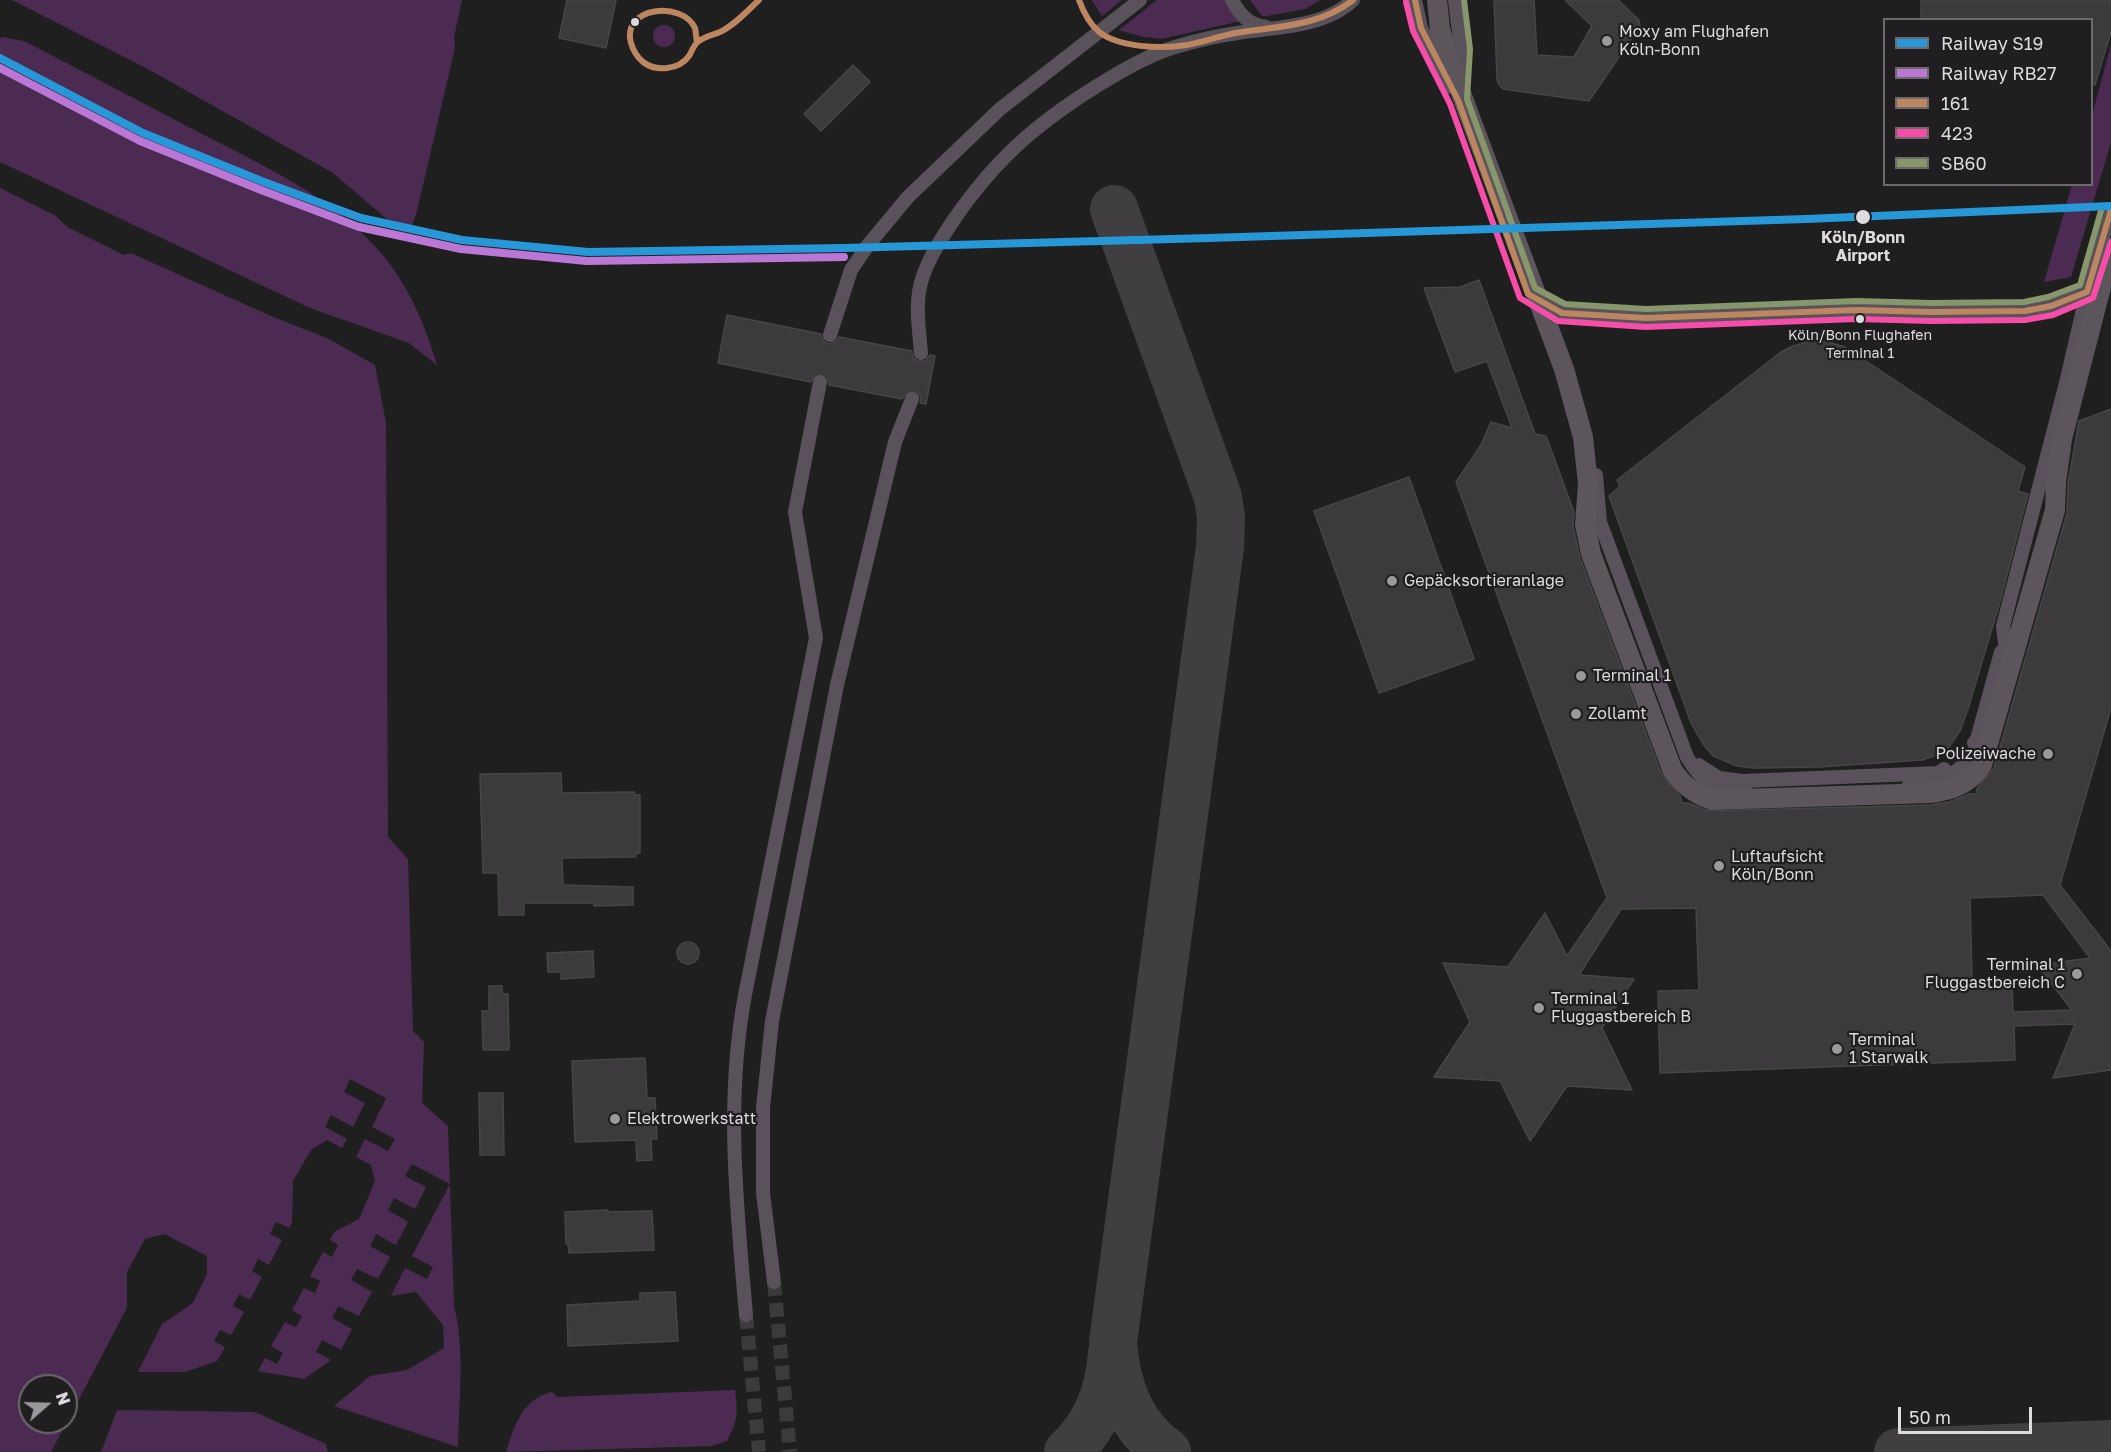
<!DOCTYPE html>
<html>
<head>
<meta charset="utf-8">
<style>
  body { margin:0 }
  #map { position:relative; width:2111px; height:1452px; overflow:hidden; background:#201f20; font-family:"Golos Text",sans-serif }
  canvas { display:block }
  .legend { position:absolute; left:1883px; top:18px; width:210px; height:168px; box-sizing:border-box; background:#211e21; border:2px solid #6c6a6c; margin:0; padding:8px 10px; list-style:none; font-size:18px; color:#dddbdd }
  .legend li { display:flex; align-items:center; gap:12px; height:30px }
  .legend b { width:30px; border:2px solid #6c6a6c }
  .north { position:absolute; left:18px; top:1374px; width:60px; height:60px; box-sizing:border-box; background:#211e21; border:2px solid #6c6a6c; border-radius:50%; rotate:70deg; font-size:16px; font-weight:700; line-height:24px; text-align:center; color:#dddbdd }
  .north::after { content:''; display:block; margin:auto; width:21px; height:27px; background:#9b999b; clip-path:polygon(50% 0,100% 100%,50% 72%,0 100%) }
  .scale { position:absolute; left:1898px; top:1407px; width:134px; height:27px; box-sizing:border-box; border:3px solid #dddbdd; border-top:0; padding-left:8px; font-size:18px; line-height:21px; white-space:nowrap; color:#dddbdd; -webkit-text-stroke:4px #211e21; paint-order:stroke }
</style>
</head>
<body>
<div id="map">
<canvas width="2111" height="1452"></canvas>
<ul class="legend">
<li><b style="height:8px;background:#2698d8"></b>Railway S19</li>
<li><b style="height:8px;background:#ba77d6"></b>Railway RB27</li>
<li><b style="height:8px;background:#bb8660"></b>161</li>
<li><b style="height:8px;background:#f54da8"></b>423</li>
<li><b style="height:8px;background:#87966b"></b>SB60</li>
</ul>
<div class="north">N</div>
<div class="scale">50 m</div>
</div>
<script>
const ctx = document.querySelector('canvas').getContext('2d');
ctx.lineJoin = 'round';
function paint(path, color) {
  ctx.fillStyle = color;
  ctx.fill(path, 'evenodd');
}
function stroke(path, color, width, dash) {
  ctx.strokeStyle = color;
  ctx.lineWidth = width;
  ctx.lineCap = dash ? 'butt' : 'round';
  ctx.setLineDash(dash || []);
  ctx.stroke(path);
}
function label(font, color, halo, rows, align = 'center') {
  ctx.font = font + ' "Golos Text",sans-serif';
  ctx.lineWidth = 4.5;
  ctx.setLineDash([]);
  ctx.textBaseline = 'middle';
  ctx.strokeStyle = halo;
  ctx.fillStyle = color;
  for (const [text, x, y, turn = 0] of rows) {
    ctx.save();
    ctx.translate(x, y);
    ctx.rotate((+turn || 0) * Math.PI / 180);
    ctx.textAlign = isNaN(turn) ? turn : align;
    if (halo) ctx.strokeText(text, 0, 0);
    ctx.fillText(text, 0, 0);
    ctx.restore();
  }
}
paint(new Path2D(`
  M 12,0 L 462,0 L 454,37 L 455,48 L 416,215 L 410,230 L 402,232 L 333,173 L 146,68 Z
  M 1092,0 L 1122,0 L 1102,16 Z
  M 1157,0 L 1228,0 L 1241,21 L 1161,39 L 1144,37 L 1119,30 Z
  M 1250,0 L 1321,0 L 1305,9 L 1267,16 L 1262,16 Z
  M653 36a11 11 0 1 1 22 0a11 11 0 1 1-22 0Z
  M 3,37 L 24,41 C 84,72 143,103 202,134 C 264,166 333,197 380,252 C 408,284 425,324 437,365 L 409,343 L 310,308 L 0,162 L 0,38 Z
  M 2111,45 L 2111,142 L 2071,277 L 2044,282 L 2072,185 L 2092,184 L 2092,115 Z
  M 0,188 L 56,216 L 67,227 L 124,255 L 131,253 L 273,317 L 327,338 L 375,365 L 386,423 L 388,837 L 408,859 L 413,1031 L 424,1042 L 422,1103 L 448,1126 L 454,1306 C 465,1347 459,1404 458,1447 L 334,1406 L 370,1376 L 407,1370 L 444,1348 L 443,1325 L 416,1292 L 391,1296 L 405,1268 L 427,1279 L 433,1267 L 412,1256 L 450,1184 L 412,1164 L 405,1176 L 426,1187 L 415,1209 L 394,1198 L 388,1210 L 408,1222 L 396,1245 L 376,1234 L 370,1246 L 390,1257 L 378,1279 L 357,1269 L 351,1280 L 372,1292 L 359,1316 L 338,1306 L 332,1318 L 352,1329 L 341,1350 L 322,1340 L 316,1352 L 331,1360 L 304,1379 L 258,1371 L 265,1358 L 277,1364 L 283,1353 L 271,1346 L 285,1322 L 296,1327 L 302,1316 L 292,1310 L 304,1288 L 315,1293 L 320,1281 L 310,1276 L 323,1252 L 332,1257 L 338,1245 L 330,1240 L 334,1232 L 359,1219 L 375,1181 L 371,1165 L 356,1157 L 365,1139 L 388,1151 L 395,1139 L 372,1127 L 386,1098 L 350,1079 L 344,1092 L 365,1103 L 353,1127 L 331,1115 L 325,1127 L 347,1139 L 342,1148 L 327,1140 L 311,1150 L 293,1181 L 292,1222 L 289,1228 L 276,1222 L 270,1234 L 282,1240 L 269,1265 L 258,1259 L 252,1271 L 262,1277 L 250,1300 L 239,1294 L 233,1306 L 244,1312 L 231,1335 L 220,1330 L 214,1341 L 225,1347 L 217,1361 L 185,1372 L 138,1372 L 162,1324 L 193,1303 L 207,1274 L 207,1256 L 164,1234 L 145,1239 L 127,1272 L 127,1308 L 51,1452 L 0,1452 ZM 30,1386 L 66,1386 L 66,1422 L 30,1422 Z
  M 735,1390 C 738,1413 738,1420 727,1441 L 712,1446 L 506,1452 C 515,1425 522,1399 552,1392 L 557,1397 Z
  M 117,1410 L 255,1412 L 326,1444 L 328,1452 L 101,1452 Z`), '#4b2b52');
stroke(new Path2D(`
  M 1114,209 L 1218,497 L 1221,517 L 1220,547 L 1113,1342 C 1116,1385 1130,1427 1167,1452
  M 1068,1452 C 1097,1425 1109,1392 1112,1353
  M 1898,1452 L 2111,1444`), '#403e41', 48);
const building = new Path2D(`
  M 567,0 L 616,0 L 606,48 L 559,38 Z
  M 1494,0 L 1534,0 L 1537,55 L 1574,57 L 1592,26 L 1565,0 L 1618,0 L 1639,20 L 1640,26 L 1589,101 L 1503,89 L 1498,83 L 1497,78 Z
  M 1921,0 L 2111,0 L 2111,32 L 2095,85 L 2091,85 L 2091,20 L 1921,20 Z
  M 853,65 L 870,82 L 821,131 L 804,114 Z
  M 1479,280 L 1535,434 L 1546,436 L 1574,512 L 1573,526 L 1580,558 L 1661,773 L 1680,796 L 1682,803 L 1689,803 L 1708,811 L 1930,805 L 1949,802 L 1969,794 L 1976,794 L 1977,788 L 1994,768 L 2067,513 L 2068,483 L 2079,421 L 2111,409 L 2111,708 L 2060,885 L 2111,951 L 2111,1070 L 2053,1078 L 2075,1024 L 2014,1026 L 2015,1060 L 1660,1073 L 1658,991 L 1699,990 L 1696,908 L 1621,909 L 1579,975 L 1634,979 L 1602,1028 L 1632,1090 L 1567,1086 L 1530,1141 L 1500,1081 L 1434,1077 L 1470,1022 L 1443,963 L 1508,967 L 1545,913 L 1567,956 L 1607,898 L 1456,482 L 1481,445 L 1491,422 L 1512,428 L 1487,361 L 1455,372 L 1424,288 L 1460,287 ZM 2043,895 L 2090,958 L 2037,965 L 2072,1010 L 2013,1012 L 2012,978 L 1972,980 L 1970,898 Z
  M 727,315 L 821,334 L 823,341 L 828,344 L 836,342 L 839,337 L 912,351 L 913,358 L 918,361 L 926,361 L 930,355 L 935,356 L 926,404 L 920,403 L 921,397 L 915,390 L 907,392 L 902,399 L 829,385 L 828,379 L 821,373 L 814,376 L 811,382 L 718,363 Z
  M 1811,341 L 1828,342 L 1845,347 L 2025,467 L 2018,491 L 2028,494 L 2000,602 L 1968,709 L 1960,731 L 1949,747 L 1940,754 L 1922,760 L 1819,767 L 1753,768 L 1737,766 L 1713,756 L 1703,744 L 1691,723 L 1609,496 L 1620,486 L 1617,480 L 1781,352 L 1793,346 Z
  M 1409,477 L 1474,659 L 1379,693 L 1314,511 Z
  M 561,773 L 562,793 L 634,792 L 635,795 L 640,795 L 640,853 L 636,853 L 636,857 L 562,858 L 563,885 L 633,887 L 633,905 L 594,906 L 594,903 L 524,903 L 524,915 L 499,915 L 498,873 L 483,873 L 480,774 Z
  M677 953a11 11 0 1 1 22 0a11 11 0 1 1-22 0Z
  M 593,951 L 594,977 L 561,979 L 561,972 L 548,972 L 547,953 Z
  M 489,986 L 502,986 L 502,994 L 508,994 L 509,1050 L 483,1050 L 482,1011 L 489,1011 Z
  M 645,1058 L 647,1098 L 655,1098 L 657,1139 L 651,1139 L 652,1160 L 637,1161 L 636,1140 L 575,1142 L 572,1061 Z
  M 479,1093 L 503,1093 L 504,1155 L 480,1155 Z
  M 608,1210 L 608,1212 L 652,1211 L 654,1250 L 569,1253 L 568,1243 L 566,1244 L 565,1212 Z
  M 675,1292 L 678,1341 L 568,1346 L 567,1305 L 640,1301 L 640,1293 Z`);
paint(building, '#3c3a3c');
stroke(building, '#464646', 1.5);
stroke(new Path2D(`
  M 820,382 L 830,335
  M 912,399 L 921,353
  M 774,1282 L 790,1452
  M 746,1315 L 759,1452`), '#3c3b3c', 14, [14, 7]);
stroke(new Path2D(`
  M 1232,0 C 1240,15 1249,25 1266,27
  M 1415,0 L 1421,28 L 1451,87
  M 1455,0 L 1461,49 L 1459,81
  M 1535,298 L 1562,313 L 1646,318 L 1856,310 L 1931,312 L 2025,311 L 2051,306 L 2087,292
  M 830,335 L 851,270 L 868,245 L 908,197 L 1000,109 L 1140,0
  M 921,353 C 919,327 914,301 923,276 C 930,256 941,239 953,221 C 997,156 1043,118 1110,78 C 1130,66 1152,54 1175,47 C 1195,41 1217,36 1237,33 C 1275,27 1324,28 1353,0
  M 1596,475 L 1600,522 L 1687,757 C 1703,784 1715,791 1745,790
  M 2003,664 C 2008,650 2004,641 2003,626 L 2066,383 L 2087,292 L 2111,210
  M 1974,743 L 1977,739 L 2001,652
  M 1699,765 L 1719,778 L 1743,781 L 1938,773 L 1944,769
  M 1909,785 C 1936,783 1955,778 1972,755 C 1977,748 1982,743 1984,734
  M 774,1282 L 763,1193 L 763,1108 L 772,1021 L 837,685 L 895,442 L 912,399
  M 746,1315 C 737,1209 725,1101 745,995 L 816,638 L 795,512 L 820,382`), '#59525b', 14);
stroke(new Path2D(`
  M 1437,0 L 1440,29 L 1449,61 L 1564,369 L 1583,437 L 1588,484 L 1585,524 L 1591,554 L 1672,769 C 1682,785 1694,794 1712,800 L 1930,793 C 1952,791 1970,784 1982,765 L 2055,510 L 2056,482 L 2062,439 L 2111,248`), '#5c555c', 20);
stroke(new Path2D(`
  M 1079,0 C 1083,11 1089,23 1098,31 C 1118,48 1162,49 1187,45 C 1203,42 1219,36 1236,33 C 1277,26 1318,27 1353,0
  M 1415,0 L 1421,28 L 1458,100 L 1528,294 L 1562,313 L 1646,318 L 1856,310 L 1931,312 L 2025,311 L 2051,306 L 2087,292 L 2111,210
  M 697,42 C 696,38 696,32 695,28 C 682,0 621,7 631,43 C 633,50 637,57 643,62 C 656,72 679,70 689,56 C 692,51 694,44 699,41 C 705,36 713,35 720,32 C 735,25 747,11 759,0`), '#bb8660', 6);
stroke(new Path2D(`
  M 1406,2 L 1413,31 L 1450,104 L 1520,298 L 1558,321 L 1646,327 L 1856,319 L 1931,321 L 2025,320 L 2053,315 L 2093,298 L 2111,242`), '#f54da8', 6);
stroke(new Path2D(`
  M 1464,0 L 1470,49 L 1467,99 L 1535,288 L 1565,304 L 1646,309 L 1856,301 L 1931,303 L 2024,302 L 2048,297 L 2080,285 L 2102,207`), '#87966b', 6);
stroke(new Path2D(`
  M 0,58 L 143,133 L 264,182 L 361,218 L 462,240 L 588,252 L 844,248 L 1209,238 L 1806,219 L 2111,206`), '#2698d8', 8);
stroke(new Path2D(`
  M 0,68 L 140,141 L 261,190 L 359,227 L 461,249 L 587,261 L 844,257`), '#ba77d6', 8);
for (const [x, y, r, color] of [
  [635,22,5,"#dddbdd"],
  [1607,41,6,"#9b999b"],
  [1863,217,8,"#dddbdd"],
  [1860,319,5,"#dddbdd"],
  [1392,581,6,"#9b999b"],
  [1581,676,6,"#9b999b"],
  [1576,714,6,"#9b999b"],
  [2048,754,6,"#9b999b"],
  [1719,866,6,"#9b999b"],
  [2077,974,6,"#9b999b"],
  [1539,1008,6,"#9b999b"],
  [1837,1049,6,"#9b999b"],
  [615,1119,6,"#9b999b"]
]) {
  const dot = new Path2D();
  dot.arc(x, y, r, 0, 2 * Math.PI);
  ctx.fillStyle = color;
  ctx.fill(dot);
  stroke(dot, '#211e21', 2);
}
label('14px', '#dddbdd', '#211e21', [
  ["Köln/Bonn Flughafen",1860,336],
  ["Terminal 1",1860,354]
]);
label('16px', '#dddbdd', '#211e21', [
  ["Moxy am Flughafen",1619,32],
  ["Köln-Bonn",1619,50],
  ["Gepäcksortieranlage",1404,581],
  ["Terminal 1",1593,676],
  ["Zollamt",1588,714],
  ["Polizeiwache",2036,754,"right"],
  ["Luftaufsicht",1731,857],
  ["Köln/Bonn",1731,875],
  ["Terminal 1",2065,965,"right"],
  ["Fluggastbereich C",2065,983,"right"],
  ["Terminal 1",1551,999],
  ["Fluggastbereich B",1551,1017],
  ["Terminal",1849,1040],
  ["1 Starwalk",1849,1058],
  ["Elektrowerkstatt",627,1119]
], 'left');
label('bold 16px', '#dddbdd', '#211e21', [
  ["Köln/Bonn",1863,238],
  ["Airport",1863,256]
]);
</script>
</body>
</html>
